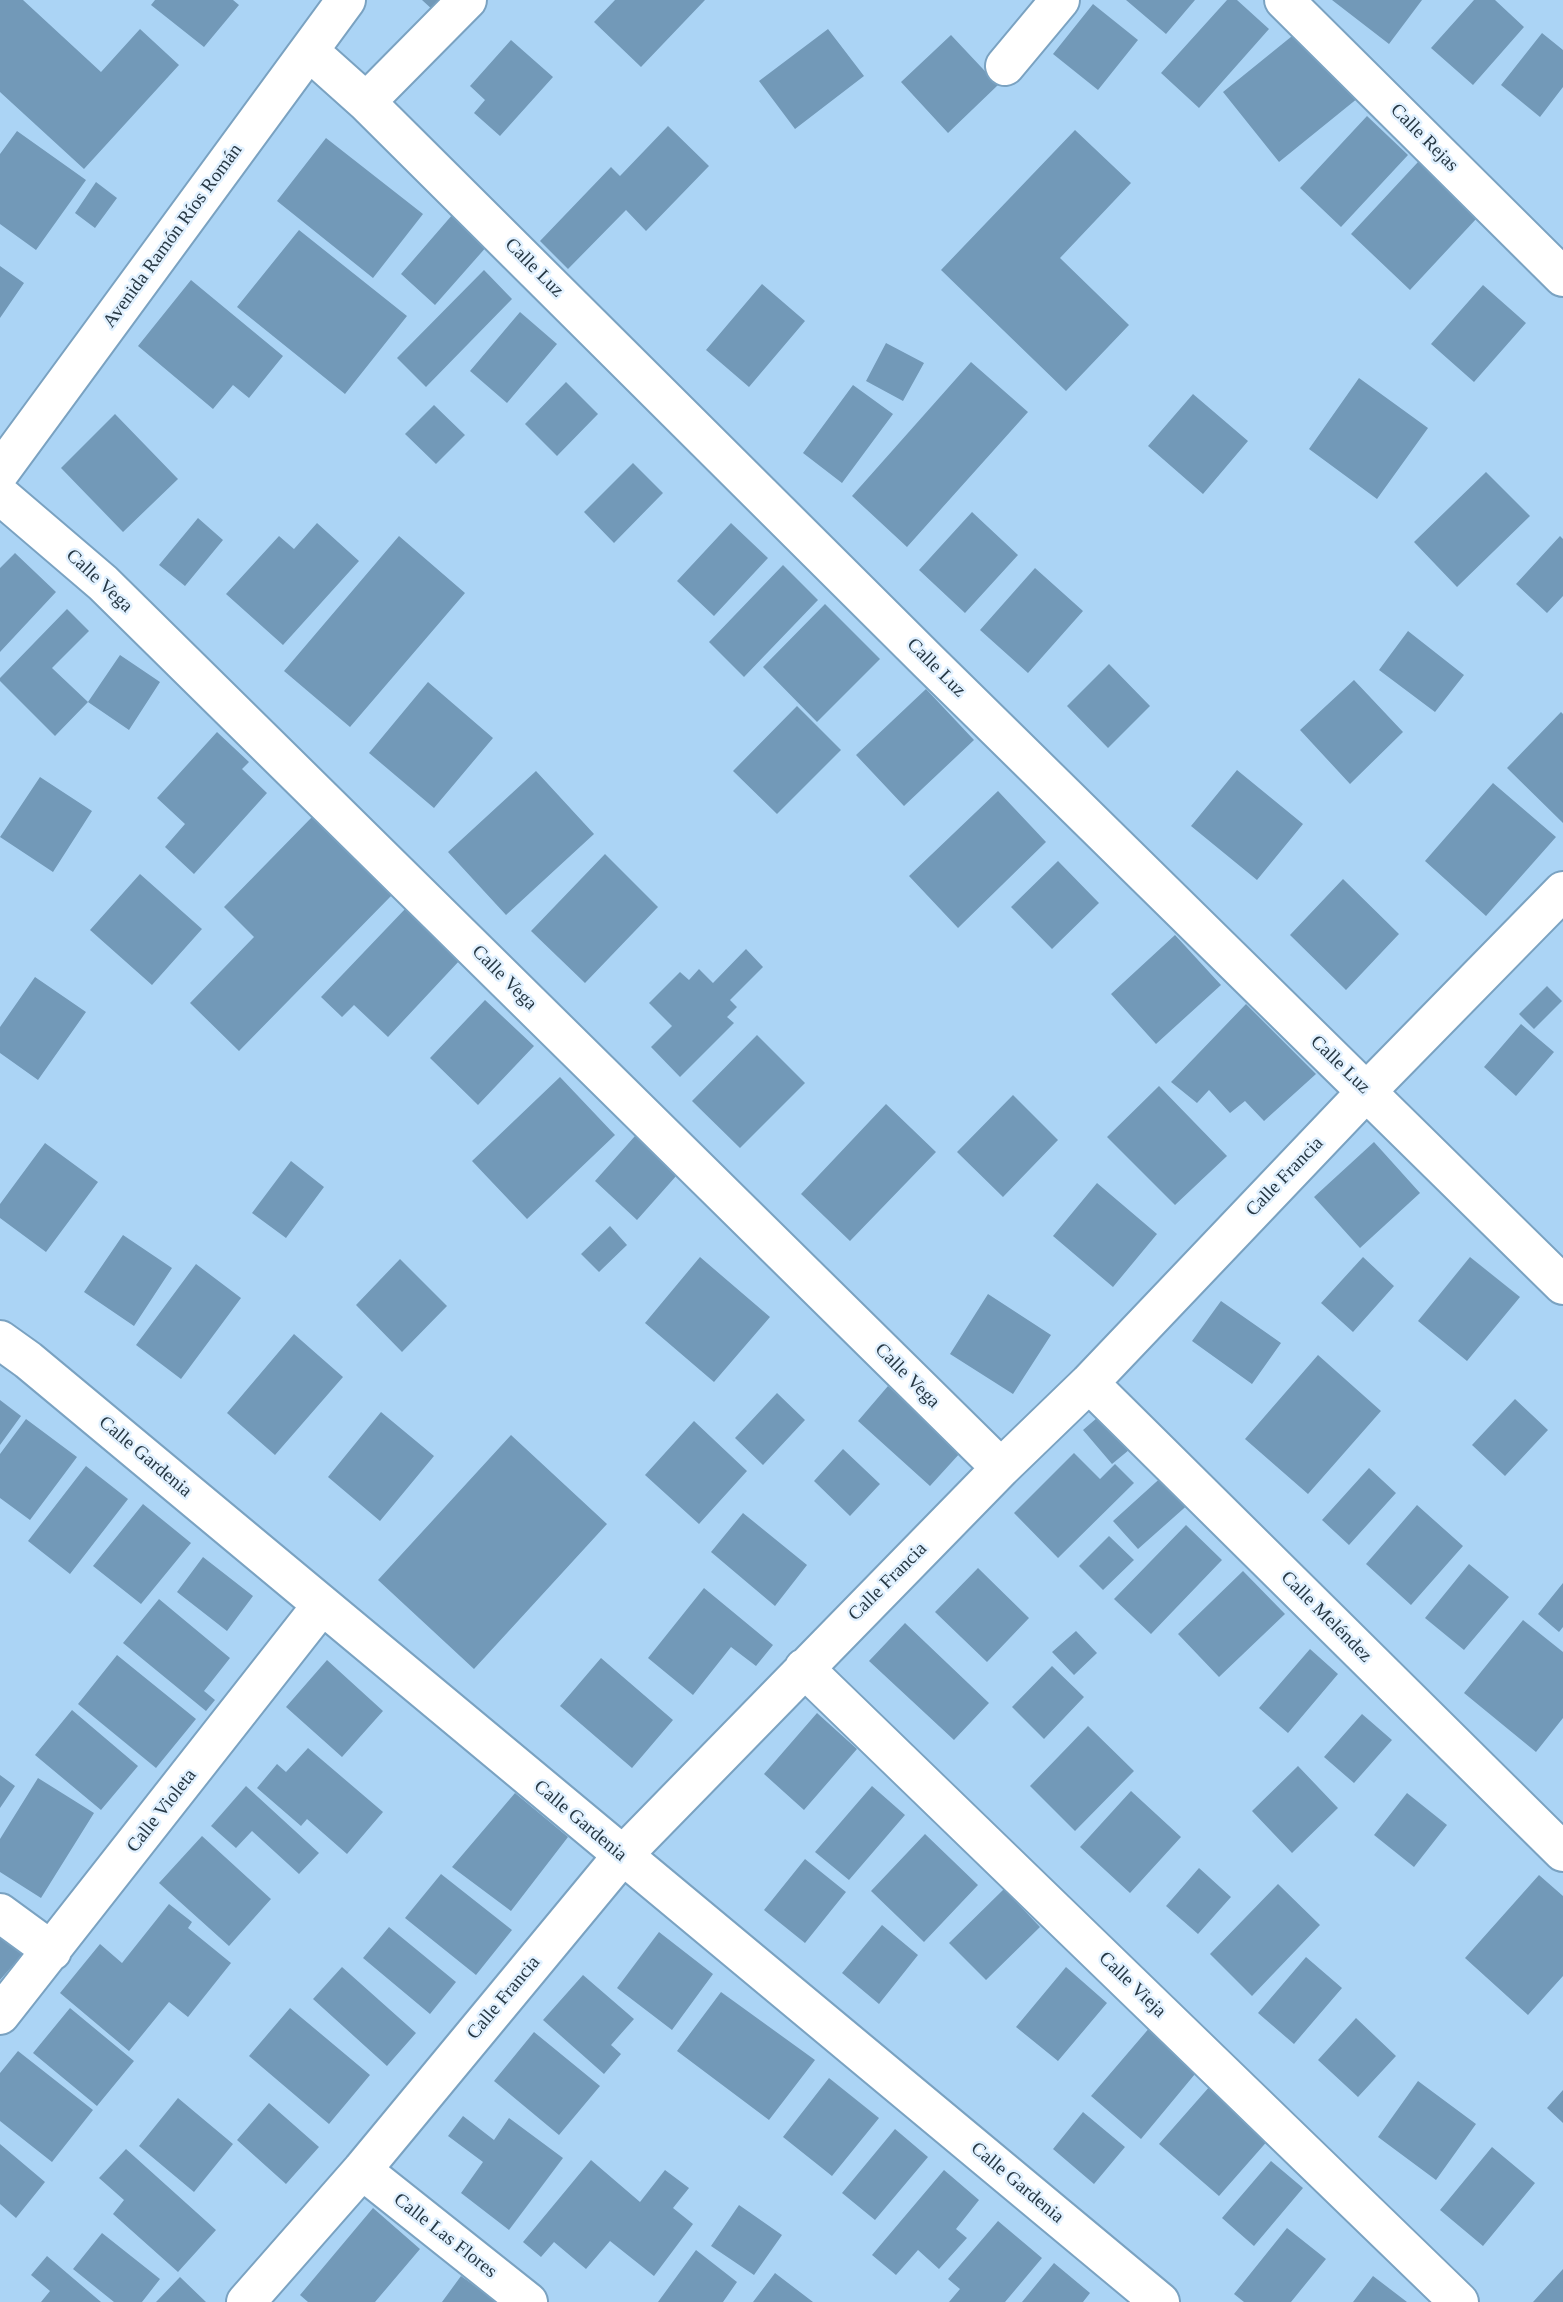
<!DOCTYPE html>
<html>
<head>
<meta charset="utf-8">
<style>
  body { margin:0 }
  canvas { display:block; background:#abd4f5 }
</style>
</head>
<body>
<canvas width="1563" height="2302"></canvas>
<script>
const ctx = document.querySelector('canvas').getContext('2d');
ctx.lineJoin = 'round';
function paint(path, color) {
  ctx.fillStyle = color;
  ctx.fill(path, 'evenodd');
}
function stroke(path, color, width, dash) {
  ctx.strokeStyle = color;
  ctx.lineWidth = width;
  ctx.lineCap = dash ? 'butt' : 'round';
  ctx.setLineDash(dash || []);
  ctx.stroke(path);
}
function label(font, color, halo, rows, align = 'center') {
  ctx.font = font + ' Georgia,serif';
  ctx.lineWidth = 5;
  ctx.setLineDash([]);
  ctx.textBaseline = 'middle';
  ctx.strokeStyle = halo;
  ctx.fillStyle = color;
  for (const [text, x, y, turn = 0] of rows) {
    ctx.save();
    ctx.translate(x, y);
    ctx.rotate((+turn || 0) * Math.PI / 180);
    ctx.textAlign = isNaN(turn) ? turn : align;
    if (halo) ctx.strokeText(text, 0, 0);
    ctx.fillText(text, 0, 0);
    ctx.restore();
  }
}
paint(new Path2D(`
  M 0,0 L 23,0 L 101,72 L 140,29 L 179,65 L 84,169 L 0,92 Z
  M 155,0 L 233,0 L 239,5 L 204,47 L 151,5 Z
  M 422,0 L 443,0 L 434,11 Z
  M 615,0 L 705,0 L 641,67 L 594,22 Z
  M 1126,0 L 1195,0 L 1166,34 Z
  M 1227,0 L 1237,0 L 1269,29 L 1199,108 L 1161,73 Z
  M 1332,0 L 1422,0 L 1389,44 Z
  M 1474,0 L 1495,0 L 1524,27 L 1473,85 L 1431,48 Z
  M 1093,4 L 1138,40 L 1098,90 L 1053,54 Z
  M 1302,28 L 1358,98 L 1279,162 L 1223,92 Z
  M 828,29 L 864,76 L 795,129 L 759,81 Z
  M 1542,33 L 1563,50 L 1563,87 L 1540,117 L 1501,85 Z
  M 951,35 L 998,85 L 948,133 L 901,82 Z
  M 511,40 L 553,77 L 500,136 L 474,113 L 485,100 L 470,86 Z
  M 1367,116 L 1408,155 L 1341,227 L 1300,188 Z
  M 668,126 L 709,166 L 646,231 L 626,210 L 568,269 L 540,241 L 611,167 L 620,176 Z
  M 1075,130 L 1131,183 L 1060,258 L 1129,325 L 1066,391 L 941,270 Z
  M 17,131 L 86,180 L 36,250 L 0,224 L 0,154 Z
  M 326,138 L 423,214 L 373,278 L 277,201 Z
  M 1418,162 L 1477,218 L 1410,290 L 1351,234 Z
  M 96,182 L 117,198 L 95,228 L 75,213 Z
  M 453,214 L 488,245 L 435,305 L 401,274 Z
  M 299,230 L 407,316 L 345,394 L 237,307 Z
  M 0,266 L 24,283 L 0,318 Z
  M 484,270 L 512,299 L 426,387 L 397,358 Z
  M 191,280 L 283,356 L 249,398 L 233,385 L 213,409 L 138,346 Z
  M 762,284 L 805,321 L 749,387 L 706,350 Z
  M 1483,285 L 1526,323 L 1474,382 L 1431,344 Z
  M 520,312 L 557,344 L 507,403 L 470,371 Z
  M 886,343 L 924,363 L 903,401 L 866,381 Z
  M 971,362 L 1028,412 L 907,547 L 852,496 Z
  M 1359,378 L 1428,428 L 1377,499 L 1309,449 Z
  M 566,382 L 598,414 L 557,456 L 525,424 Z
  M 853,385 L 893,414 L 842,483 L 803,453 Z
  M 1193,394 L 1248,441 L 1203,494 L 1148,446 Z
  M 434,405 L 465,435 L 436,464 L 405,434 Z
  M 115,414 L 178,479 L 123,532 L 61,468 Z
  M 633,463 L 663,493 L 614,543 L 584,512 Z
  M 1486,472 L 1530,516 L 1457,587 L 1414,542 Z
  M 972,512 L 1018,555 L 965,613 L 919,570 Z
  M 198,518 L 223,540 L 185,586 L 159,565 Z
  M 317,523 L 359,561 L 283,645 L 226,594 L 279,536 L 294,549 Z
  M 731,523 L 768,558 L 714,616 L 677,581 Z
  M 399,536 L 465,593 L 350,727 L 284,671 Z
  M 1560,536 L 1563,539 L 1563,596 L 1547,613 L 1516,584 Z
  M 15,553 L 56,592 L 0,652 L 0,568 Z
  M 783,565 L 818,600 L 744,677 L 709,642 Z
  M 1035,568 L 1083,611 L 1028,673 L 980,630 Z
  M 825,604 L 880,659 L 817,722 L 763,667 Z
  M 67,609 L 89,631 L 52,668 L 88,702 L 55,736 L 0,681 L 0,678 Z
  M 1408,631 L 1464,675 L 1435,712 L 1379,670 Z
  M 120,655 L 160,682 L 129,730 L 88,702 Z
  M 1109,664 L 1150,706 L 1108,748 L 1067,706 Z
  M 1354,680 L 1403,732 L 1350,784 L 1300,730 Z
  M 428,682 L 493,738 L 434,808 L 369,753 Z
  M 926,689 L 974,740 L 904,806 L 856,755 Z
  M 797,706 L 841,750 L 777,814 L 733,771 Z
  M 1561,712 L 1563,714 L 1563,823 L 1507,768 Z
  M 217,732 L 249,762 L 242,769 L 267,793 L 194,874 L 165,847 L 185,824 L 157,798 Z
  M 1237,770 L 1303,824 L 1257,880 L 1191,826 Z
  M 536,771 L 594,834 L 506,915 L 448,852 Z
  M 40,777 L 92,811 L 53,872 L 0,837 Z
  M 1493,783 L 1556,837 L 1486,916 L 1425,861 Z
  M 998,791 L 1046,842 L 958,928 L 909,876 Z
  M 312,817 L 392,895 L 239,1051 L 190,1003 L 254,937 L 224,907 Z
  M 605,854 L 658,907 L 585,983 L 531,931 Z
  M 1058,861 L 1099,903 L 1052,949 L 1011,907 Z
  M 140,874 L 202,929 L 152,985 L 90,930 Z
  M 1343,879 L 1399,934 L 1346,990 L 1290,935 Z
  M 406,908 L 460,960 L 388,1037 L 354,1005 L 342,1017 L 321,997 Z
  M 1175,935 L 1221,985 L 1156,1044 L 1111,994 Z
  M 746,949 L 763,967 L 730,1000 L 737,1007 L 727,1017 L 734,1023 L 680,1077 L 651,1047 L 672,1026 L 649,1003 L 680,972 L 689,980 L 699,969 L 713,983 Z
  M 35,977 L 86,1012 L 38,1080 L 0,1053 L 0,1027 Z
  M 1547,986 L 1562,1001 L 1534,1029 L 1519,1014 Z
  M 485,1000 L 534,1046 L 478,1105 L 430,1058 Z
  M 1246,1004 L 1316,1074 L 1264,1121 L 1245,1101 L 1230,1113 L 1209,1090 L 1197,1103 L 1171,1082 Z
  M 1521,1024 L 1554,1052 L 1516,1096 L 1484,1067 Z
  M 757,1035 L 805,1083 L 740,1148 L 692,1101 Z
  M 560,1077 L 615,1135 L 527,1219 L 472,1161 Z
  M 1159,1086 L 1227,1156 L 1175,1205 L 1107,1137 Z
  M 1013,1095 L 1058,1140 L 1003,1197 L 957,1152 Z
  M 886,1104 L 936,1152 L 850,1241 L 801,1194 Z
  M 635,1136 L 677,1175 L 637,1220 L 595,1181 Z
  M 1374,1142 L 1420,1193 L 1360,1248 L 1314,1197 Z
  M 45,1143 L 98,1182 L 46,1252 L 0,1218 L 0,1204 Z
  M 291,1161 L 324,1187 L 286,1238 L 252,1213 Z
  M 1097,1183 L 1157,1234 L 1113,1287 L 1053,1236 Z
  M 610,1226 L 627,1245 L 599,1272 L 581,1254 Z
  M 123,1235 L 172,1268 L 134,1326 L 84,1292 Z
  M 700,1257 L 770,1317 L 714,1382 L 645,1323 Z
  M 1363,1257 L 1394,1286 L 1353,1332 L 1321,1303 Z
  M 1470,1257 L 1520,1297 L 1467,1361 L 1418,1321 Z
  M 400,1259 L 447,1306 L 402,1352 L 356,1305 Z
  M 196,1264 L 241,1298 L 181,1379 L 136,1345 Z
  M 988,1294 L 1051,1335 L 1013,1394 L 950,1354 Z
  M 1221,1301 L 1281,1343 L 1252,1384 L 1192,1341 Z
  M 294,1334 L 343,1377 L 275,1455 L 227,1413 Z
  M 1318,1355 L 1381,1411 L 1308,1494 L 1245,1439 Z
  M 888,1386 L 961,1452 L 930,1486 L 858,1421 Z
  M 777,1393 L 805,1420 L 763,1465 L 735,1438 Z
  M 1515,1399 L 1548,1430 L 1505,1476 L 1472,1445 Z
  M 0,1400 L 21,1416 L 0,1445 Z
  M 1105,1411 L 1135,1445 L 1112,1464 L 1083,1430 Z
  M 381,1412 L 434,1456 L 380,1521 L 328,1477 Z
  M 26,1419 L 77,1457 L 30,1520 L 0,1498 L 0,1454 Z
  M 694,1421 L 747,1471 L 699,1524 L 645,1475 Z
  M 511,1435 L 607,1524 L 474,1669 L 378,1580 Z
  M 843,1449 L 880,1484 L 850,1516 L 814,1481 Z
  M 1074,1453 L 1100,1479 L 1115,1464 L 1134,1483 L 1058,1558 L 1014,1513 Z
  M 86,1466 L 128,1499 L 70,1574 L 28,1541 Z
  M 1369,1468 L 1396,1493 L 1349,1545 L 1322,1520 Z
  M 1166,1473 L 1191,1502 L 1138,1549 L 1113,1521 Z
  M 143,1504 L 191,1543 L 141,1604 L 93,1566 Z
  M 1417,1505 L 1463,1546 L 1411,1605 L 1366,1564 Z
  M 743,1513 L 807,1565 L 775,1606 L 711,1552 Z
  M 1186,1525 L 1222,1560 L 1151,1634 L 1114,1599 Z
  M 1109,1536 L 1134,1560 L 1103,1590 L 1079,1566 Z
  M 203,1557 L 253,1596 L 227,1631 L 177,1592 Z
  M 1469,1564 L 1509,1597 L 1464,1650 L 1425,1618 Z
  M 978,1568 L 1029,1618 L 987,1662 L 935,1612 Z
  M 1243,1571 L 1285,1614 L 1219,1677 L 1178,1634 Z
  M 1563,1583 L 1563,1627 L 1559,1632 L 1538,1614 Z
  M 704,1588 L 773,1645 L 756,1666 L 731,1647 L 693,1695 L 648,1658 Z
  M 159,1599 L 230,1658 L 204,1691 L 215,1700 L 206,1711 L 123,1643 Z
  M 1523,1620 L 1563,1652 L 1563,1718 L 1536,1752 L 1464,1693 Z
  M 905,1623 L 989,1703 L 954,1740 L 869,1661 Z
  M 1076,1631 L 1097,1653 L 1074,1675 L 1052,1652 Z
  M 1310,1649 L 1338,1674 L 1288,1733 L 1259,1708 Z
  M 117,1655 L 196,1719 L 156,1768 L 78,1704 Z
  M 601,1658 L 673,1720 L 632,1768 L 560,1706 Z
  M 327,1660 L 383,1711 L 342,1757 L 286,1707 Z
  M 1052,1666 L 1084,1697 L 1044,1739 L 1012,1707 Z
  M 72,1710 L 138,1766 L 101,1810 L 35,1755 Z
  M 817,1713 L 857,1749 L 804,1810 L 764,1774 Z
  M 1362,1714 L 1392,1740 L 1354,1783 L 1324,1757 Z
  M 1088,1726 L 1134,1771 L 1075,1831 L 1030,1786 Z
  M 308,1748 L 383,1812 L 347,1854 L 307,1819 L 301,1826 L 257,1788 L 277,1764 L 286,1772 Z
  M 1298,1766 L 1338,1808 L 1292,1853 L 1252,1811 Z
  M 0,1775 L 15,1786 L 0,1808 Z
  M 38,1778 L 94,1813 L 41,1898 L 0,1872 L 0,1839 Z
  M 246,1786 L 319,1853 L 299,1874 L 252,1831 L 236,1848 L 211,1826 Z
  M 872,1786 L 905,1815 L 849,1880 L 815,1852 Z
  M 1131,1791 L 1181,1837 L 1130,1893 L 1080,1847 Z
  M 515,1793 L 568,1837 L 511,1911 L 452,1867 Z
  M 1407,1793 L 1447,1825 L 1414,1867 L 1374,1835 Z
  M 925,1834 L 978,1885 L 924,1942 L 871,1891 Z
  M 202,1836 L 271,1899 L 229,1946 L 159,1883 Z
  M 805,1859 L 846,1892 L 805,1943 L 764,1910 Z
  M 1199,1868 L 1231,1897 L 1198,1934 L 1166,1906 Z
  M 441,1874 L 512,1930 L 476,1975 L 405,1918 Z
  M 1539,1875 L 1563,1896 L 1563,1976 L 1528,2015 L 1465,1958 Z
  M 1278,1884 L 1320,1925 L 1252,1996 L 1210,1954 Z
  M 1004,1889 L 1040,1927 L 986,1980 L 949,1943 Z
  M 169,1904 L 192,1922 L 188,1928 L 231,1963 L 188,2017 L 169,2002 L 129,2051 L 60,1993 L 100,1944 L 122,1963 Z
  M 882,1925 L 918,1955 L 879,2004 L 842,1973 Z
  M 389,1927 L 456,1982 L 430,2014 L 363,1958 Z
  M 659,1932 L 713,1974 L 672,2030 L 617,1988 Z
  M 0,1935 L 22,1955 L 0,1980 Z
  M 1306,1957 L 1342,1988 L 1294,2044 L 1258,2013 Z
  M 342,1967 L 416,2033 L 387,2066 L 313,1999 Z
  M 1066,1967 L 1107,2003 L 1058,2061 L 1016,2027 Z
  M 583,1975 L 634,2019 L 611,2045 L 621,2054 L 604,2074 L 543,2020 Z
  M 721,1992 L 815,2060 L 769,2120 L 677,2051 Z
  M 70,2008 L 134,2061 L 97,2106 L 33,2053 Z
  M 290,2008 L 370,2075 L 329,2124 L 249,2056 Z
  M 1356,2018 L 1396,2056 L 1358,2097 L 1318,2060 Z
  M 1151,2026 L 1200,2068 L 1141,2139 L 1091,2096 Z
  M 534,2032 L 600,2086 L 559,2135 L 494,2081 Z
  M 18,2051 L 93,2110 L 52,2162 L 0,2121 L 0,2073 Z
  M 829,2078 L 879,2118 L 832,2176 L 783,2137 Z
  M 1418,2081 L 1476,2124 L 1436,2180 L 1378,2137 Z
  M 1210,2086 L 1270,2138 L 1219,2196 L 1159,2144 Z
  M 1563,2090 L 1563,2123 L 1547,2108 Z
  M 178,2098 L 233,2144 L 194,2192 L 139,2146 Z
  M 269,2103 L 319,2147 L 286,2184 L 237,2140 Z
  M 1083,2112 L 1125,2147 L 1094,2184 L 1053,2149 Z
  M 463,2116 L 494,2140 L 509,2118 L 563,2158 L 509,2230 L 461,2193 L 483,2162 L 448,2136 Z
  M 895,2129 L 928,2157 L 875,2220 L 842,2193 Z
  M 0,2144 L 45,2182 L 16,2218 L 0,2204 Z
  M 1492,2147 L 1535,2183 L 1483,2246 L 1440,2210 Z
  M 126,2149 L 216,2230 L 178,2272 L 113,2214 L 124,2200 L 99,2178 Z
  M 591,2160 L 640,2202 L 665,2170 L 689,2188 L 673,2208 L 693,2224 L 654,2276 L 610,2241 L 586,2269 L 554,2242 L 541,2257 L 523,2242 Z
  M 1271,2161 L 1303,2188 L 1254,2246 L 1222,2218 Z
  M 944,2170 L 979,2200 L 956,2229 L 967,2238 L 939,2269 L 918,2250 L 896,2275 L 872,2255 Z
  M 739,2205 L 782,2235 L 754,2275 L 711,2246 Z
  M 373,2208 L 420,2249 L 375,2302 L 308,2302 L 300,2295 Z
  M 998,2221 L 1042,2258 L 1005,2302 L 949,2302 L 960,2289 L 948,2279 Z
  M 1287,2228 L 1326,2259 L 1291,2302 L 1244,2302 L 1234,2294 Z
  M 102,2233 L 160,2279 L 142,2302 L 114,2302 L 73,2269 Z
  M 696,2250 L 737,2282 L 723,2302 L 658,2302 Z
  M 47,2256 L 101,2302 L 41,2302 L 50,2291 L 31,2275 Z
  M 1054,2263 L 1090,2293 L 1083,2302 L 1022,2302 Z
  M 1563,2269 L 1563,2302 L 1533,2302 Z
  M 775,2273 L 813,2302 L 753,2302 Z
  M 461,2276 L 497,2302 L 442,2302 Z
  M 1373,2276 L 1407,2302 L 1353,2302 Z
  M 180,2277 L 206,2302 L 156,2302 Z`), '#7299b8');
const minor = new Path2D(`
  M 1284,0 L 1563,277
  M 309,51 L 366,102 L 928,661 L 1563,1285
  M 1005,66 L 1060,0
  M 366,102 L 467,0
  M 0,472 L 346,0
  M 0,495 L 103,583 L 1001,1468
  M 0,1340 L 28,1360 L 1160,2302
  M 1089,1383 L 1563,1852
  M 804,1668 L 1459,2302
  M 0,1913 L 52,1951
  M 0,2015 L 322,1605
  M 362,2170 L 528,2302
  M 246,2302 L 362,2170 L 622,1856 L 1001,1468 L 1089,1383 L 1367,1091 L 1563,891`);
stroke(minor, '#7aa2c1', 42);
stroke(minor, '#fff', 38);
label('19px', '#263743', '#e1f1ff', [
  ["Calle Rejas",1424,138,45],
  ["Avenida Ramón Ríos Román",173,236,-54],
  ["Calle Luz",534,268,45],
  ["Calle Vega",99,581,43],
  ["Calle Luz",936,668,45],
  ["Calle Vega",504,978,45],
  ["Calle Luz",1340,1065,44],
  ["Calle Francia",1285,1177,-46],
  ["Calle Vega",907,1376,45],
  ["Calle Gardenia",145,1457,40],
  ["Calle Francia",888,1582,-45],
  ["Calle Meléndez",1326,1617,45],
  ["Calle Violeta",162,1811,-52],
  ["Calle Gardenia",580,1821,40],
  ["Calle Vieja",1132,1985,44],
  ["Calle Francia",504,1998,-50],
  ["Calle Gardenia",1017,2183,40],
  ["Calle Las Flores",445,2236,38]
]);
</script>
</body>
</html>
